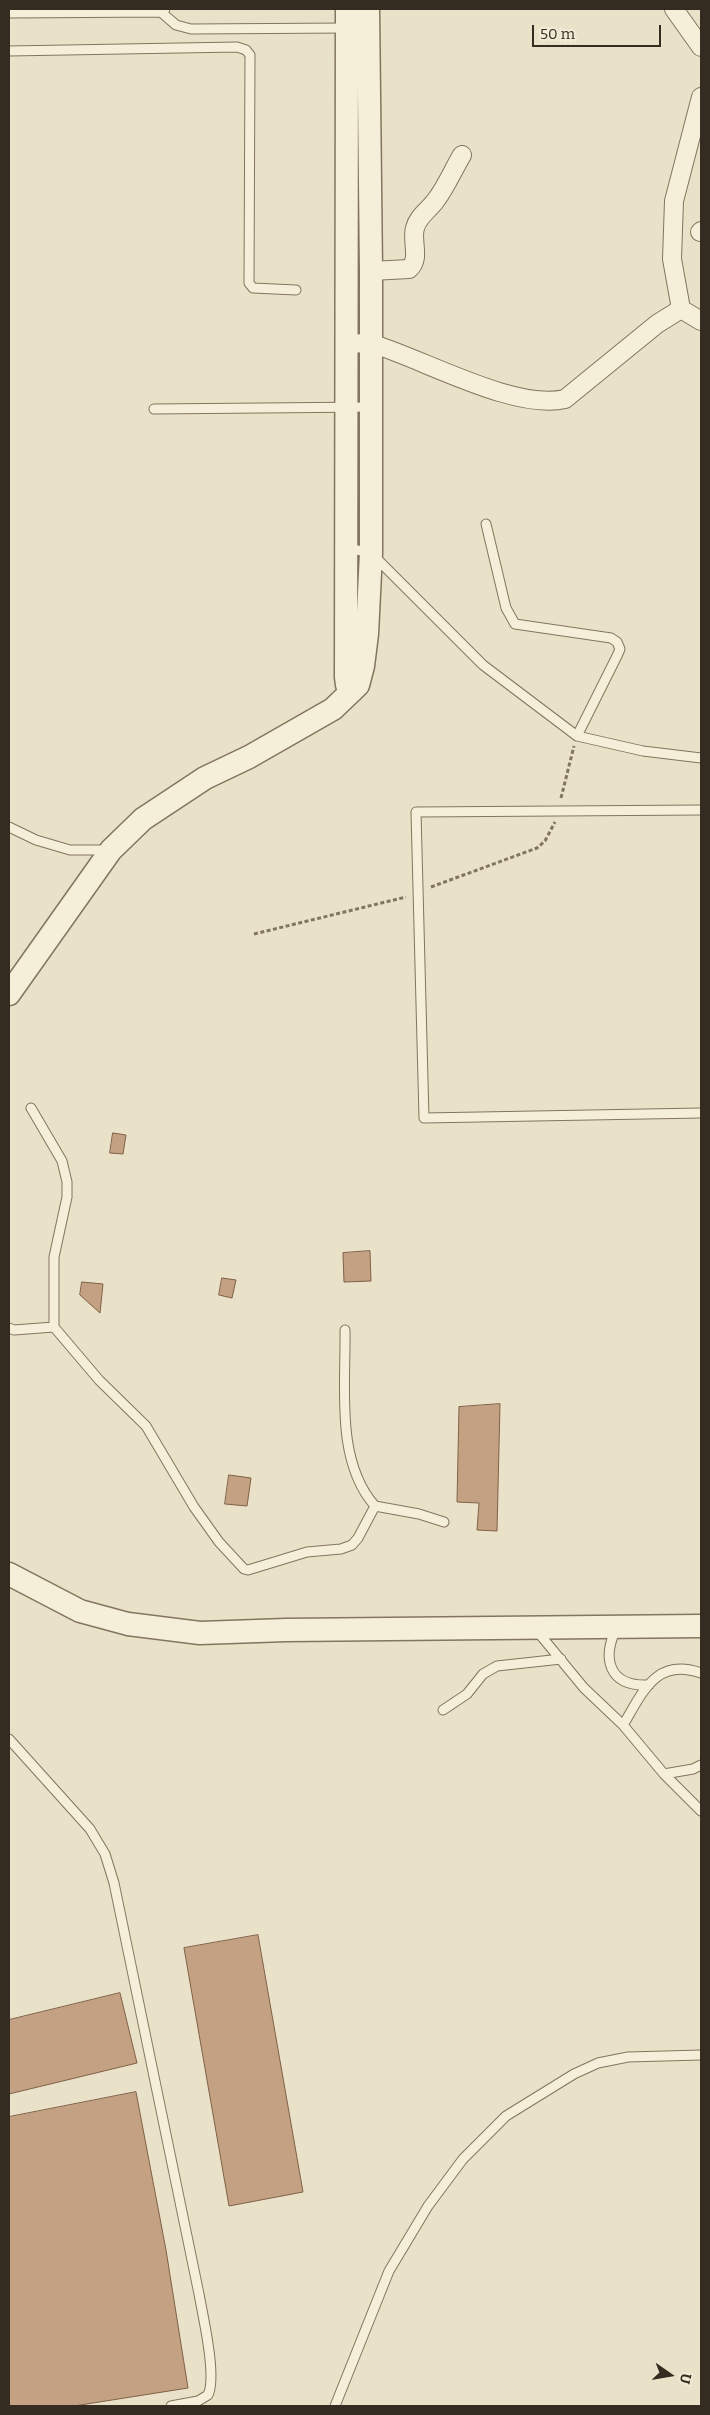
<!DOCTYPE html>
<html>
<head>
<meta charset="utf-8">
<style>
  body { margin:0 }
  #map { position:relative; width:710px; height:2415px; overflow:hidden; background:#e9e1c8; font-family:Bitter,serif }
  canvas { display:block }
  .frame { position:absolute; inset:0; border:10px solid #352c21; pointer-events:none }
  .north { position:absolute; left:645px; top:2350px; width:50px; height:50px; -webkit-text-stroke:4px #f1ebd6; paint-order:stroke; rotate:103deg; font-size:14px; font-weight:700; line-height:20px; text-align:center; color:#352c21 }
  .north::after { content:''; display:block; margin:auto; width:18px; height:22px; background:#352c21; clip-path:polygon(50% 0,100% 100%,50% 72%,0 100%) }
  .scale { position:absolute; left:532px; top:25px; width:129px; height:22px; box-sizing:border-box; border:2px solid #352c21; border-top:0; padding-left:6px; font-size:15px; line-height:18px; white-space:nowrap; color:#352c21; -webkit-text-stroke:4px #f1ebd6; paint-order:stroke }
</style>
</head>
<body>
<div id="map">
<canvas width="710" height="2415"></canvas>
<div class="frame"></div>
<div class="north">U</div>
<div class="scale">50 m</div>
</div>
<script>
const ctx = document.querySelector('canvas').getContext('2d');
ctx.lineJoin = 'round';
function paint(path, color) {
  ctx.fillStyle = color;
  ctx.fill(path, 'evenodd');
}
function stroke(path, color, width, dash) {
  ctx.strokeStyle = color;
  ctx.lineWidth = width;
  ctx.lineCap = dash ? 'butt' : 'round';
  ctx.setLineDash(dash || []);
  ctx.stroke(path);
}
const building = new Path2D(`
  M 113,1133 L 126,1135 L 123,1154 L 110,1153 Z
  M 370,1251 L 371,1281 L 344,1282 L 343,1253 Z
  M 222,1278 L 236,1280 L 232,1298 L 219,1295 Z
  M 82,1282 L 103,1284 L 100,1313 L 80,1295 Z
  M 500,1404 L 497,1531 L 477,1530 L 479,1503 L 457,1502 L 459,1407 Z
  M 229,1475 L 251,1478 L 247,1506 L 225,1504 Z
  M 258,1935 L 303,2192 L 229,2206 L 184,1948 Z
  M 120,1993 L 137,2063 L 9,2094 L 9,2020 Z
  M 136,2092 L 166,2250 L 188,2388 L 74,2406 L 9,2406 L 9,2117 Z`);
paint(building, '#c3a182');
stroke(building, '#7f6148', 1);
const service = new Path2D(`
  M 161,12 L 176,25 L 191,29 L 348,28
  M 9,13 L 161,12 L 165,9
  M 9,51 L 237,47 L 246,50 L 250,55 L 249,283 L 253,288 L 296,290
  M 154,409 L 370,407
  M 486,524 L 506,608 L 515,624 L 611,638 L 617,642 L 620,649 L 617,656 L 577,736
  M 348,548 L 371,553 L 483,665 L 577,736 L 643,751 L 701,758
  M 701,810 L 416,812 L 424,1118 L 701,1113
  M 9,827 L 36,840 L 70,850 L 109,850
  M 31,1108 L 62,1161 L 67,1182 L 67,1197 L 54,1257 L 54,1327
  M 9,1328 L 14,1330 L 54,1327 L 99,1380 L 146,1426 L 194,1507 L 219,1542 L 244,1569 L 248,1570 L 307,1552 L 341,1549 L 352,1545 L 358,1538 L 375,1506 L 419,1514 L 444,1522
  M 345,1330 C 346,1386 335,1461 375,1506
  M 617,1627 C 601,1659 609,1687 649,1685
  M 537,1631 L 584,1688 L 623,1725 L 664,1774 L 701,1811
  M 443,1710 L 467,1694 L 483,1674 L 497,1666 L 561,1659
  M 623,1725 C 643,1692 656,1657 701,1673
  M 9,1739 L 90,1829 L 105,1854 L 114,1883 L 199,2294 C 203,2317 217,2376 208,2395 L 198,2401 L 171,2406
  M 664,1774 L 693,1769 L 701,1765
  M 335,2406 L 389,2271 L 428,2206 L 463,2159 L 506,2116 L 574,2074 L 598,2063 L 628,2057 L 701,2055`);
const minor = new Path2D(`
  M 674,9 L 701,47
  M 700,232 L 701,231
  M 371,271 L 409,269 C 421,259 411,241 415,228 C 418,216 429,210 436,200 C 446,187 453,170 462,155
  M 681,309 L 672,259 L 674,201 L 701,97
  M 346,344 C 354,344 365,342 373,344 C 423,359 515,411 565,399 L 657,324 L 681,309 L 701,321`);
const tertiary = new Path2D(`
  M 347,9 L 346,677 L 347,685 L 352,691
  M 9,994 L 111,850 L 143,819 L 205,778 L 249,757 L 333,709 L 358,685 L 363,666 L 367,634 L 371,553 L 371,271 L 368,9
  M 9,1574 L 80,1611 L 128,1624 L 200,1633 L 286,1630 L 701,1626`);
stroke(service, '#83755f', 11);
stroke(minor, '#83755f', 20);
stroke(tertiary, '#83755f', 25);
stroke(new Path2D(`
  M 561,798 L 574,746
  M 431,887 L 537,848 L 545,841 L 555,822
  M 254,934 L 406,897`), '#83755f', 3, [4, 2.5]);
stroke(service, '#f5efda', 9);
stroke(minor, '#f5efda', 18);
stroke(tertiary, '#f5efda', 22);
</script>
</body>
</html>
